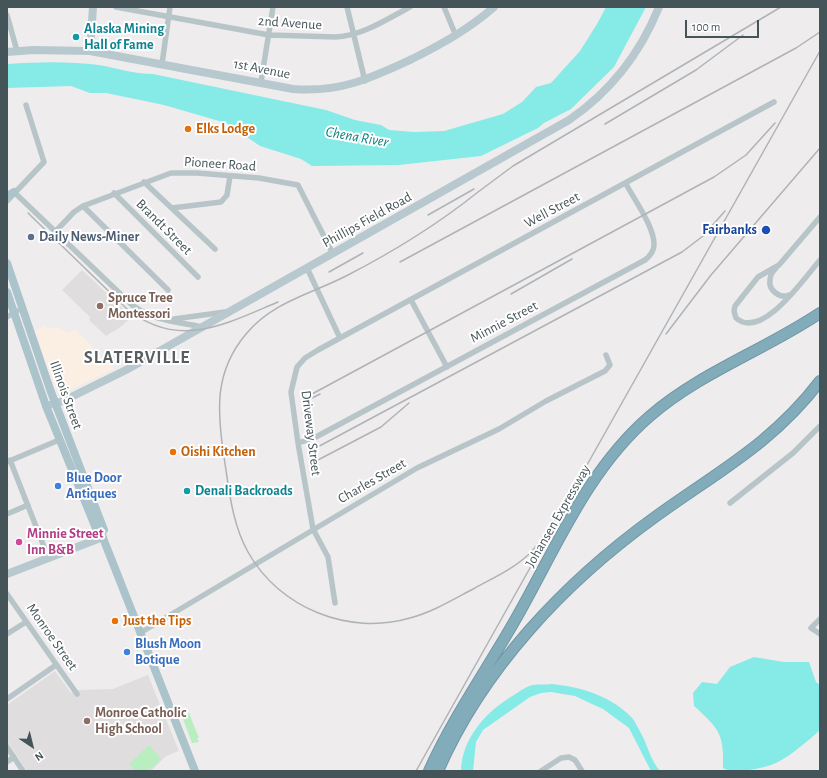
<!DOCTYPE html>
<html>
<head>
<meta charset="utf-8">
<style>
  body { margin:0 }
  #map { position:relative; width:827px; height:778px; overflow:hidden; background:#efeced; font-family:"Alegreya Sans",sans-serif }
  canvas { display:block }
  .frame { position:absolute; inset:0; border:8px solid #455459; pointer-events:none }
  .north { position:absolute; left:12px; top:726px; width:40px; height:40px; -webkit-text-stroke:3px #fff; paint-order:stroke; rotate:145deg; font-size:11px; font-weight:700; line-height:16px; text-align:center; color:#455459 }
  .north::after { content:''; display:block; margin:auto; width:14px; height:18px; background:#455459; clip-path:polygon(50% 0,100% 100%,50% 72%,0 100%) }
  .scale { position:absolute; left:685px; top:20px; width:74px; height:18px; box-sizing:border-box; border:2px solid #455459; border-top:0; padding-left:5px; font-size:12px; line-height:14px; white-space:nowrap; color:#455459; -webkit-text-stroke:3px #fff; paint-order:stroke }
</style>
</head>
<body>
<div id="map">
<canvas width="827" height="778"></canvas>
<div class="frame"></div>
<div class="north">N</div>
<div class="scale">100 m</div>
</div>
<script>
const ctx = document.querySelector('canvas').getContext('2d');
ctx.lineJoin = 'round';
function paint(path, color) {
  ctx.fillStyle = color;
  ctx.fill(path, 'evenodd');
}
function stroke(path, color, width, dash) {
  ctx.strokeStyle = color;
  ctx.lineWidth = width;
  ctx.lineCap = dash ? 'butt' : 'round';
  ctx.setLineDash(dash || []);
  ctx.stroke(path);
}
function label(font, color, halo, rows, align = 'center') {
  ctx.font = font + ' "Alegreya Sans",sans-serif';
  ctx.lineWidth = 4;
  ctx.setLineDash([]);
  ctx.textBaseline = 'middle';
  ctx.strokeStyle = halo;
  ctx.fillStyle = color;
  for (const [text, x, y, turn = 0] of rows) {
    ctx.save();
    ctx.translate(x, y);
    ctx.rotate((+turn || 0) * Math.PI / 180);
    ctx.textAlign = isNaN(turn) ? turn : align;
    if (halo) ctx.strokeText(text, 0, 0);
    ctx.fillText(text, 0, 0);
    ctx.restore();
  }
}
paint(new Path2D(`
  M 45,325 L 49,329 L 56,327 L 69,333 L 75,329 L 114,369 L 67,391 L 62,391 L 54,387 L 35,332 Z`), '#fbefe4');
paint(new Path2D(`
  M 82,270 L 132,317 L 119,328 L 106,336 L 89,320 L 90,317 L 62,290 Z
  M 55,671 L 71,693 L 79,690 L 113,689 L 148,675 L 179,751 L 166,756 L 151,771 L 27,771 L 7,741 L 7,705 Z`), '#e0ddde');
paint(new Path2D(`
  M 189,713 L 199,738 L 197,738 L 199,742 L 192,743 L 183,719 L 184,714 Z
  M 149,745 L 161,759 L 148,771 L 136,771 L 129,764 Z`), '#b9eec1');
paint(new Path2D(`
  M 606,7 L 646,7 L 614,67 L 571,109 L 544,123 L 538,128 L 481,156 L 399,165 L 312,166 L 301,159 L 260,146 L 226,123 L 164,105 L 106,93 L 90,93 L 71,86 L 7,88 L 7,64 C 38,62 68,61 99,65 C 117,68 134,74 153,74 L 326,110 L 355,120 L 381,125 L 389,130 L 414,132 L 444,131 L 503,114 L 522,102 L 536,87 L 551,83 L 580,51 L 597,24 Z
  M 754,657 L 784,662 L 809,662 L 816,682 L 820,685 L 820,730 C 809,740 790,756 778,762 C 767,768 733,775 723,768 C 724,733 719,729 694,706 L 693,693 L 702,682 L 717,684 L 730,667 Z
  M 552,684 C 581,687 612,696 633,719 C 636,723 639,730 642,735 C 648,747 651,761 660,771 L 651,771 L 629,728 L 603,709 L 592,704 L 575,696 L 551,692 L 541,693 L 530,697 L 483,730 L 476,742 L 473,771 L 461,771 C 462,737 487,711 514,695 C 520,691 527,686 533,685 C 539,684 546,685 552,684 Z`), '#86eae7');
const highway = new Path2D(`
  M 429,771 C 452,719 486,671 514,622 C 555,551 586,471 650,416 C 701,372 765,350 820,313
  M 438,771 C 483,668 565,582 655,517 C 717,472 772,444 820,381`);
stroke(highway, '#6f97a7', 12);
stroke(new Path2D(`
  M 116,7 L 269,35 L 336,37 C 362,36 387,19 410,7
  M 347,7 L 365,81
  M 444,7 L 456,36
  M 7,15 L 17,51
  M 162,64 L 170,7
  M 261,82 L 273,7
  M 144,182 L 215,249
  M 14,192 L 132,305 C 156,322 174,321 202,327
  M 114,193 L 198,277
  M 7,201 L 44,162 L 26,105
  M 83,206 L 168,290
  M 172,208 L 221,202 L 227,195 L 230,176
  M 820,217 L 779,265 L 758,277 L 735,306 L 734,311 L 736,318 C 762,341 805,277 820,260
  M 55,232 L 74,212 L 83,206 L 171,173 L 197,173 L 259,178 L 298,185 L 333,254
  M 307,268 L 340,338 L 318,350 L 305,358 L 297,367 L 291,392 L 298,443 L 313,529 L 328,557 L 335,603
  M 776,268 C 773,271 770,275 770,280 C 768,290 780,299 789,295
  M 411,300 L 447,367
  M 7,317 L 17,311
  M 174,319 L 225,312
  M 340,338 L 774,102
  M 298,443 L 314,438 L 645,260 C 650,256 654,252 654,245 C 655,228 634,199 626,184
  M 10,460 L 48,557
  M 7,462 L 59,440
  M 730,503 L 793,453 L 820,426
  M 7,514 L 28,505
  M 7,594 L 77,694
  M 820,619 L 811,628 L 820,634
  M 140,633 L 417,468 L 499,429 L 546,401 L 605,371 L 610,365 L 606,355
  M 7,634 L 26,622
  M 7,699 L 56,665
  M 7,747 L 23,771
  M 7,762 L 14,757
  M 541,771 L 561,758 L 569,757 L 575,760 L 582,771`), '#b7c5c9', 5.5);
stroke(new Path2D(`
  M 90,51 L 93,7
  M 7,52 L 33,50 L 90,51 L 293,89 C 340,93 371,78 412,59 C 442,44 469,29 494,7
  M 46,406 L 63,401 L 126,370 L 569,120 C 610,92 640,54 659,7
  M 7,574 L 103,537`), '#b7c8ce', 8);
stroke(new Path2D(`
  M 7,196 L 14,192
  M 7,263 L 51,392 L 104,530 L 101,533
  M 7,292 L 46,406 L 97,531 L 101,533 L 195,771`), '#abc3cb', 8);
stroke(highway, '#83acbb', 10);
stroke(new Path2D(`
  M 605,124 L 696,70 L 743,35
  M 478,192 C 438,224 391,253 346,276 C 311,294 272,302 246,334 C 214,372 217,411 224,457 C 229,489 232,524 248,552 C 279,608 349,636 410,618 C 433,612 454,599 475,588 C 493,578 513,569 528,555 C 544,539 556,519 568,500
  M 474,195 L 513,166 L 781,7
  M 28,213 L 126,308 C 178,351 225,324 278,302
  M 428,215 L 474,189
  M 400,262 L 796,48 L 820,32
  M 329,272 L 363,253
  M 511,294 L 572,259
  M 666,334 L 711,275 L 820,148
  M 312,394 L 714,177 L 746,155 L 775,123
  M 304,402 L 320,394
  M 312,450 L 682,252 L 703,236 L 725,211
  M 316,461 L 381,427 L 409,403
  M 565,504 L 820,51
  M 416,771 L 544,543`), '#aeb3b7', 1.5);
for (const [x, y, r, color] of [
  [76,37,4,"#0f9aa8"],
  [188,129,4,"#e8710a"],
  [766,230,5,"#1a4fb4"],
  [31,237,4,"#5c6f8a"],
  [100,306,4,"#8d6e63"],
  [173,452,4,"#e8710a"],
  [58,486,4,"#3f7fe0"],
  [187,491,4,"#0f9aa8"],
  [19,542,4,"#d1479c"],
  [115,621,4,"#e8710a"],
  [127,652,4,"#3f7fe0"],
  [87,721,4,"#8d6e63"]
]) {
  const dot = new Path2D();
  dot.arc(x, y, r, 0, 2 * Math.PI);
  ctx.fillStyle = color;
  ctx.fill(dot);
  stroke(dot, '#fff', 1.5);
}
label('14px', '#455459', '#fff', [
  ["2nd Avenue",290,23,4],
  ["1st Avenue",262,69,11],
  ["Pioneer Road",220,164,4],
  ["Well Street",552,210,-28],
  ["Phillips Field Road",367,220,-29],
  ["Brandt Street",164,227,45],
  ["Minnie Street",504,322,-28],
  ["Illinois Street",66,395,70],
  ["Driveway Street",311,433,83],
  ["Charles Street",372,481,-30],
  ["Johansen Expressway",558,516,-60],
  ["Monroe Street",52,637,55]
]);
label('bold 14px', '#0d838f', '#fff', [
  ["Alaska Mining",84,29],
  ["Hall of Fame",84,45],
  ["Denali Backroads",195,491]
], 'left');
label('bold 14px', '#c56008', '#fff', [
  ["Elks Lodge",196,129],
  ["Oishi Kitchen",181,452],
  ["Just the Tips",123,621]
], 'left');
label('bold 14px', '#164399', '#fff', [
  ["Fairbanks",757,230]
], 'right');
label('bold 14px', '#4e5e75', '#fff', [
  ["Daily News-Miner",39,237]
], 'left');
label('bold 14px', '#785e54', '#fff', [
  ["Spruce Tree",108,298],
  ["Montessori",108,314],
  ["Monroe Catholic",95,713],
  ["High School",95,729]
], 'left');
label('bold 14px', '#366cbe', '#fff', [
  ["Blue Door",66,478],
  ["Antiques",66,494],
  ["Blush Moon",135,644],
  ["Botique",135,660]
], 'left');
label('bold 14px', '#b23c85', '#fff', [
  ["Minnie Street",27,534],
  ["Inn B&B",27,550]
], 'left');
label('italic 15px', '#0e7f7c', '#fff', [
  ["Chena River",357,137,10]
]);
ctx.letterSpacing = '1px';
label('bold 18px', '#595e61', '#fff', [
  ["SLATERVILLE",137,358]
]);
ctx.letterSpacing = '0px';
</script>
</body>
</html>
